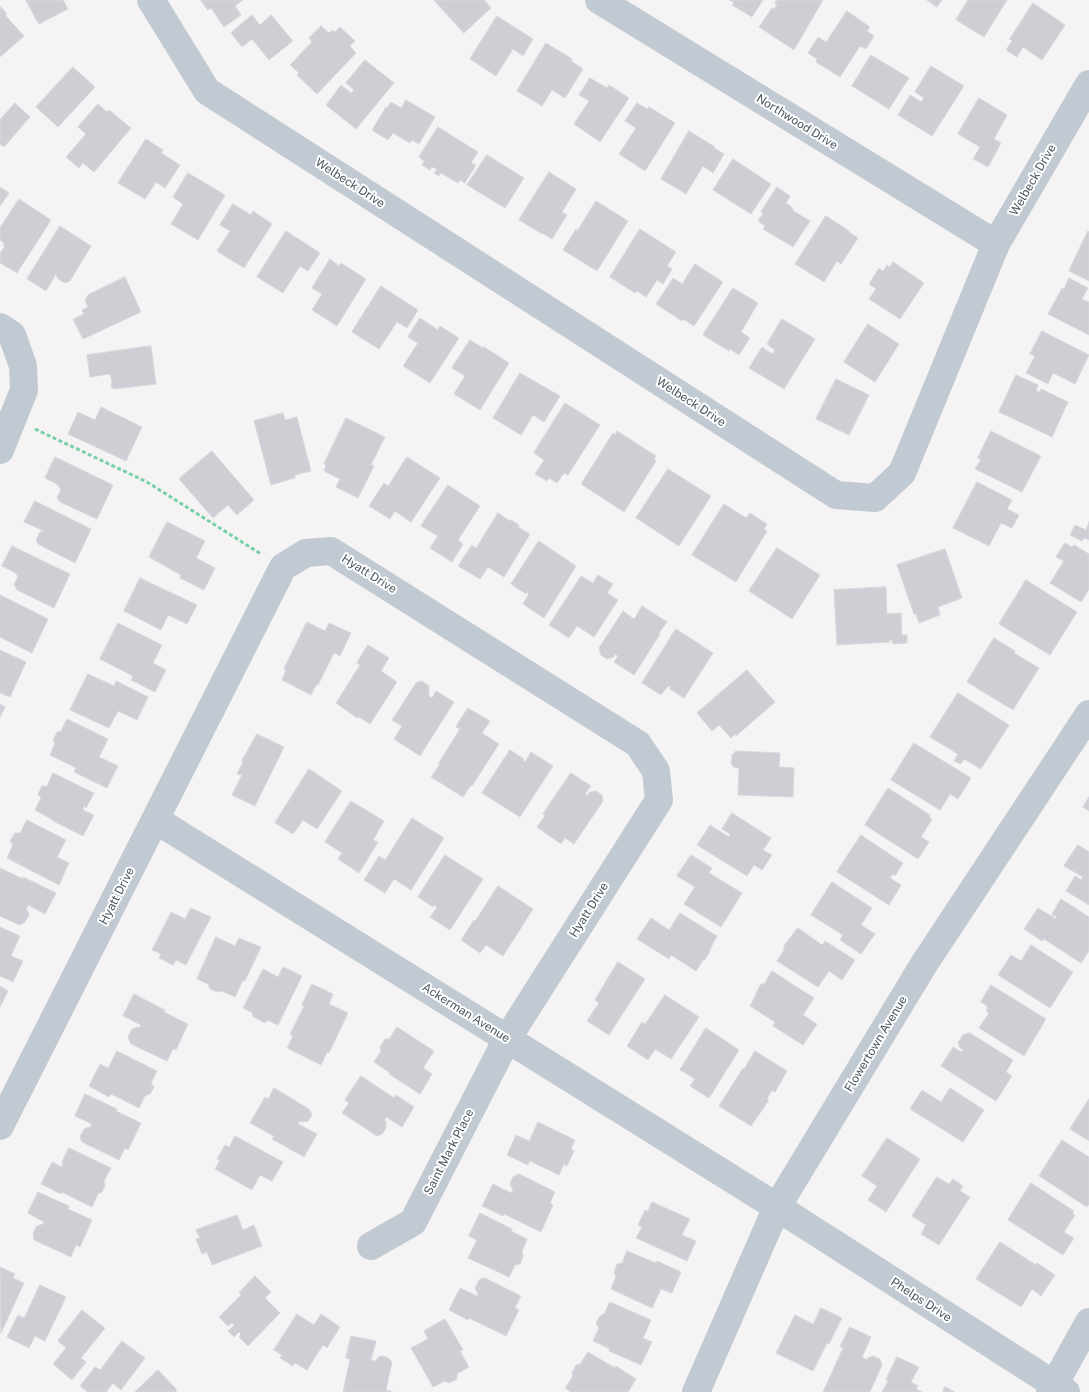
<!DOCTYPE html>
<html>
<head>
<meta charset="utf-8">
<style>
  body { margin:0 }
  canvas { display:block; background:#f5f3f3 }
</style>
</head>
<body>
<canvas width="1089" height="1392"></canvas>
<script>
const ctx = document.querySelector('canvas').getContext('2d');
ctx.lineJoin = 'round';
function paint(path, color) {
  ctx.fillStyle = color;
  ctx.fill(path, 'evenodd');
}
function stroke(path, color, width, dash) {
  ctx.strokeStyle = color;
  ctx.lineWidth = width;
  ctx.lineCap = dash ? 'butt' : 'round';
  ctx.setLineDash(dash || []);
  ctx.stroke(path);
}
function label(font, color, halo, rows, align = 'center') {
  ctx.font = font + ' "Public Sans",sans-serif';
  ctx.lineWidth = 4;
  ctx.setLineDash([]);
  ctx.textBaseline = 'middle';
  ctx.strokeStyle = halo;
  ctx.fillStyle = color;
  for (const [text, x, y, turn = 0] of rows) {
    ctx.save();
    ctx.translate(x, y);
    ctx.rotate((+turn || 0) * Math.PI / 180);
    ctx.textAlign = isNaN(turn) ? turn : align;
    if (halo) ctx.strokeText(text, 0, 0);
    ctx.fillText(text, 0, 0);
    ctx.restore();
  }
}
const building = new Path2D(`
  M 26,0 L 63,0 L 68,9 L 39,24 Z
  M 201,0 L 243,0 L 235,6 L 241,15 L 224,27 L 211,8 L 208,10 Z
  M 434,0 L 484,0 L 491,8 L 464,33 Z
  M 730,0 L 763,0 L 752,17 L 732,5 L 734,3 Z
  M 777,0 L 823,0 L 794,50 L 759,27 L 772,8 L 774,9 L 777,5 L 775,4 Z
  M 927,0 L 942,0 L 937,7 Z
  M 968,0 L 1007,0 L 984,37 L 956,20 Z
  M 1033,3 L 1065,25 L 1042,60 L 1023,47 L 1017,57 L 1006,50 L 1012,41 L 1010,39 Z
  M 0,6 L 7,14 L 5,15 L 24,36 L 0,57 Z
  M 847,11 L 870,27 L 867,31 L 874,36 L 866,49 L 860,46 L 840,77 L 816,62 L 817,59 L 808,53 L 818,37 L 826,42 Z
  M 252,15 L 260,25 L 271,15 L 293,41 L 269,60 L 252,39 L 242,47 L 231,33 Z
  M 497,16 L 533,39 L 523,56 L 513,49 L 496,76 L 470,59 Z
  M 321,26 L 329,33 L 333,30 L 335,32 L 340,27 L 355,41 L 350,46 L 356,53 L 317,94 L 297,75 L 299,73 L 290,65 L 312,42 L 309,38 Z
  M 546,43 L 572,59 L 571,61 L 583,69 L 565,98 L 552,90 L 542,106 L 517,91 Z
  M 871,55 L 909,78 L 889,109 L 852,86 Z
  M 365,60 L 394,83 L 356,129 L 326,105 L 341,85 L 351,93 L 354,90 L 346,83 Z
  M 931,66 L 964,86 L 932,136 L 898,115 L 910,95 L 921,102 L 924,98 L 915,92 Z
  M 73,67 L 95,87 L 58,127 L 36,107 Z
  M 590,78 L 607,88 L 609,85 L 629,98 L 600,142 L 574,124 L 589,101 L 579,95 Z
  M 979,98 L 1007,115 L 994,139 L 1001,143 L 988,167 L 973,159 L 980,147 L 958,134 Z
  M 406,100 L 435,117 L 419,144 L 412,140 L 410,143 L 393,133 L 388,140 L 372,130 L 386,107 L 387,108 L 391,102 L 401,108 Z
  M 15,103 L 30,117 L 4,147 L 0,144 L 0,120 Z
  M 637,103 L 647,109 L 649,107 L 675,123 L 645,171 L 619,154 L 636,128 L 625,121 Z
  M 98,104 L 107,112 L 109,110 L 131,128 L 94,172 L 83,163 L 79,168 L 66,157 L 86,134 L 78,127 Z
  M 438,127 L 478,152 L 471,163 L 476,165 L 465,183 L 460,180 L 458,183 L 441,173 L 439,176 L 434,173 L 437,169 L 432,167 L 430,170 L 422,165 L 424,161 L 419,157 Z
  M 689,131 L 715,147 L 714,148 L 724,154 L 713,173 L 703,166 L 686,194 L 661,179 Z
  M 146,139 L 163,150 L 161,153 L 180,165 L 165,188 L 156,182 L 145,199 L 118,183 Z
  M 487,155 L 524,178 L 505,208 L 467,185 Z
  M 733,159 L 771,184 L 751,214 L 713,190 Z
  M 549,172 L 576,189 L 562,212 L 567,215 L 552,239 L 542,233 L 542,234 L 519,220 Z
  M 188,173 L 225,195 L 198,240 L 171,224 L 183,204 L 173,197 Z
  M 0,187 L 9,193 L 0,206 Z
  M 777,187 L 790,196 L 786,203 L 793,208 L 792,210 L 810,221 L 793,247 L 763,229 L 765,226 L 758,221 L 763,213 L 761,212 Z
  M 19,199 L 51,220 L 17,273 L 0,263 L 0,253 L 4,248 L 4,243 L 0,240 L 0,228 Z
  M 596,201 L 628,221 L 597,271 L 563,250 L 576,229 L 577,231 Z
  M 233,204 L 251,215 L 253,211 L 272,224 L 244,268 L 217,251 L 230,231 L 220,225 Z
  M 826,216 L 849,231 L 849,232 L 858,238 L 841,264 L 837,261 L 824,282 L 795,264 Z
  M 60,226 L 91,246 L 70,281 L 65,283 L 58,279 L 56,274 L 46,291 L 27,279 Z
  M 640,229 L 676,252 L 667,266 L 672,269 L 663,284 L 657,280 L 646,297 L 637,291 L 635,293 L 610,277 Z
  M 286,231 L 320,253 L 308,271 L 300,266 L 283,293 L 257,277 Z
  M 1088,231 L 1089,232 L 1089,281 L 1069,271 Z
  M 330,259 L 339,266 L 341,263 L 366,279 L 337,326 L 312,310 L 322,294 L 312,288 Z
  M 893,262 L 924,283 L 900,319 L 869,299 L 876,289 L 869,284 L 879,268 L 883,271 L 887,265 L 890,267 Z
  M 695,264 L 723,282 L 694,326 L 683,319 L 682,321 L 656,304 L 673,278 L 682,284 Z
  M 125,277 L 141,312 L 83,339 L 73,319 L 84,314 L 82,310 L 88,307 L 85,300 L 88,295 Z
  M 1069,278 L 1088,288 L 1082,299 L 1089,302 L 1089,335 L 1048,314 L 1062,288 L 1064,289 Z
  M 381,286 L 418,310 L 407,328 L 397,322 L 379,349 L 352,332 Z
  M 733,288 L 758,303 L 741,332 L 750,338 L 739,355 L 730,349 L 729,351 L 703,335 Z
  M 420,318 L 438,330 L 440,326 L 459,338 L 430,383 L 403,366 L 418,343 L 408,337 Z
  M 782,319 L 815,339 L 784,389 L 749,368 L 762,347 L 772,354 L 775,350 L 767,344 Z
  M 868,324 L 899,344 L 875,382 L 844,362 Z
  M 1042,331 L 1089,355 L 1075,384 L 1053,373 L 1048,384 L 1026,373 L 1035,356 L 1030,354 Z
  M 470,340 L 483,348 L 484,347 L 509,363 L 480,410 L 454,394 L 465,376 L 452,368 Z
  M 151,346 L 156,384 L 114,389 L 111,387 L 112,381 L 110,374 L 90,377 L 87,355 Z
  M 520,373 L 560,396 L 544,422 L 533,415 L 521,435 L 493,418 Z
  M 1016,375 L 1038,385 L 1036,391 L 1040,392 L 1041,389 L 1068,402 L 1052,437 L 999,412 Z
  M 836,379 L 869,395 L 849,435 L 816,419 Z
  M 565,403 L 600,425 L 568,475 L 564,473 L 557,483 L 549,478 L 547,481 L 535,474 L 544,460 L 534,453 Z
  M 101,407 L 142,427 L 126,461 L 68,434 L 78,412 L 95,420 Z
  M 283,413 L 285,420 L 297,417 L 311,471 L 295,475 L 295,478 L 271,485 L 254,421 Z
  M 346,418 L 385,437 L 371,465 L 374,466 L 358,498 L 336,487 L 340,479 L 324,471 L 326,466 L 324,464 Z
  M 617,431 L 656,456 L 654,460 L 656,461 L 624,512 L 581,484 L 613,433 L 615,435 Z
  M 991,431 L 1041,456 L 1022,492 L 975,469 L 981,460 L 978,458 Z
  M 212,451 L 254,500 L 237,515 L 228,505 L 213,518 L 179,479 Z
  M 55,457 L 113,485 L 97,519 L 60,502 L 57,497 L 61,490 L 57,484 L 45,478 Z
  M 407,457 L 440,478 L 411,522 L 395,511 L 390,519 L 369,506 L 384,483 L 388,486 Z
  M 668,469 L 711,496 L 679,546 L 636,518 Z
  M 977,482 L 1012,500 L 1007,509 L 1019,515 L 1012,528 L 1001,523 L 989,546 L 953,528 Z
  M 448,485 L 480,506 L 458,540 L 463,544 L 452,562 L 430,548 L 438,536 L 421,526 Z
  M 35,501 L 91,529 L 75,563 L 38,544 L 36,540 L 40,532 L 44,531 L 24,522 Z
  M 724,504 L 746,518 L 750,513 L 767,524 L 764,529 L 767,531 L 736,582 L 692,555 Z
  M 498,513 L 510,521 L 511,520 L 519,525 L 518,527 L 530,534 L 504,577 L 488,567 L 480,579 L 458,566 L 472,545 L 476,548 Z
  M 167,522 L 205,541 L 196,558 L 215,568 L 204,590 L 180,578 L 181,575 L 149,557 Z
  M 1089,522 L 1089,540 L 1084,538 L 1082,541 L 1070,535 L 1075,525 L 1086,530 Z
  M 539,541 L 576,566 L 544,618 L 523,604 L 529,594 L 527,592 L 526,594 L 511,584 Z
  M 1065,543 L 1072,547 L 1074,545 L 1089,554 L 1089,589 L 1081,602 L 1050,583 L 1064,561 L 1056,557 Z
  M 12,546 L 70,574 L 54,608 L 17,590 L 14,584 L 18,577 L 16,573 L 2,566 Z
  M 777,548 L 820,575 L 792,619 L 749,591 Z
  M 945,549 L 962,598 L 938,607 L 940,615 L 919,623 L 916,614 L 914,614 L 897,565 Z
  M 598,575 L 613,584 L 607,593 L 618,600 L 594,637 L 577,626 L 569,638 L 549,625 L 581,576 L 593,583 Z
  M 140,578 L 197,605 L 187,624 L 168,615 L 161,630 L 124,611 Z
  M 1026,580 L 1077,612 L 1050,655 L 999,624 Z
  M 886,587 L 887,614 L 901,613 L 902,635 L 907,635 L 907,643 L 893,644 L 892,640 L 889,640 L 890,642 L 837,645 L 834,590 Z
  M 0,595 L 48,619 L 32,653 L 0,637 Z
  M 642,606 L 667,622 L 659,633 L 660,634 L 634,675 L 614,662 L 618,656 L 615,654 L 614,657 L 607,659 L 601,655 L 599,648 L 623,611 L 634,619 Z
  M 307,622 L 325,631 L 329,623 L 351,633 L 340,656 L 334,653 L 318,685 L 316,685 L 311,695 L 282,680 L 286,670 L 284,669 Z
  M 118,623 L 162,645 L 153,663 L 166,670 L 155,692 L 131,680 L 133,676 L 100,659 Z
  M 676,629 L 713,653 L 684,698 L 670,689 L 671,687 L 668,686 L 661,695 L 642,683 Z
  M 994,638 L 1015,651 L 1014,653 L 1039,668 L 1013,710 L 967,682 Z
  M 368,645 L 389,658 L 381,671 L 397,682 L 370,724 L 359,717 L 357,718 L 336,703 L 360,665 L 357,663 Z
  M 0,650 L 26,662 L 10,697 L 0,693 Z
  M 747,670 L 775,702 L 736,736 L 735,734 L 731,738 L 719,725 L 712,731 L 697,713 Z
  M 88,674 L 114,686 L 116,681 L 148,697 L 137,720 L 118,711 L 109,728 L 70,710 Z
  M 422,681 L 429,686 L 429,693 L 428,695 L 432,698 L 436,691 L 454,702 L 420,756 L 394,739 L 402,726 L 392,720 L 416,683 Z
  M 958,693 L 1009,725 L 981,769 L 964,759 L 961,764 L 954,761 L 958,754 L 930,737 Z
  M 0,704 L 5,707 L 0,717 Z
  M 468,708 L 490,721 L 482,733 L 499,744 L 472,786 L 471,785 L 463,797 L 431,777 L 440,764 L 438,764 L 460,729 L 456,727 Z
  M 67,719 L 108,739 L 99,757 L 118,766 L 107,788 L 74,772 L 76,768 L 50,755 L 55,743 L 53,741 L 57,732 L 61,731 Z
  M 257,734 L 284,747 L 255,806 L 232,795 L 242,775 L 237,774 L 243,762 L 242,761 Z
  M 914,743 L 971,778 L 958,799 L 950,794 L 940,810 L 891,780 Z
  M 510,750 L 524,759 L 523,760 L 525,762 L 531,752 L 553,766 L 520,817 L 482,793 Z
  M 736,751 L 780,753 L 779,767 L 794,768 L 793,797 L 738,795 L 739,768 L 735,768 L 731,764 L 732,755 Z
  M 309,769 L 342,791 L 317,829 L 303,820 L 293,834 L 275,823 Z
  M 53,773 L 94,793 L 86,808 L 84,806 L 83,810 L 94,815 L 83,836 L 53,821 L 53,820 L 35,810 L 41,798 L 38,794 L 42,786 L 47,786 Z
  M 571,773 L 591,786 L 585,794 L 588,795 L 590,792 L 596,791 L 602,795 L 603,801 L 574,844 L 565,838 L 561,844 L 537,827 L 545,816 L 543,814 Z
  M 888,788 L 930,815 L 929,817 L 932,819 L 921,837 L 929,842 L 918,859 L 865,825 Z
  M 1089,797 L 1089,811 L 1083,807 Z
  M 351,801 L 384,821 L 373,840 L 378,842 L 359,873 L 338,859 L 342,853 L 325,842 Z
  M 732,813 L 771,838 L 763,850 L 772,855 L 762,870 L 754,865 L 747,876 L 697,845 L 710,825 L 729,837 L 730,834 L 722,829 Z
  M 412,818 L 444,838 L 411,890 L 394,879 L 385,893 L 364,880 L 379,856 L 385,860 Z
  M 27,820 L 66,840 L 57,857 L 69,863 L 59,885 L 7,858 L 13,845 L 10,841 L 15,833 L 20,833 Z
  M 861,835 L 903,863 L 895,876 L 893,874 L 890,878 L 901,885 L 889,905 L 837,872 Z
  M 1078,845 L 1089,852 L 1089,905 L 1066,891 L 1075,876 L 1081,880 L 1083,877 L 1064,866 Z
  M 445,855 L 483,879 L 450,930 L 430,917 L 437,907 L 434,905 L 433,907 L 418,897 Z
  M 691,855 L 712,868 L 709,873 L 742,893 L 721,927 L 684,904 L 695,887 L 677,876 Z
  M 0,868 L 23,879 L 23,877 L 56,893 L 45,914 L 28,905 L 26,910 L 27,910 L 29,915 L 25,922 L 19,925 L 0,916 Z
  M 832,882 L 872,908 L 861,925 L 875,934 L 861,954 L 840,940 L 843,935 L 811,915 Z
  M 498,886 L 533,909 L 503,956 L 486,945 L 480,953 L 461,940 L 474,920 L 475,921 Z
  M 1061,899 L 1089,917 L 1089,951 L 1081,963 L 1044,939 L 1042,941 L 1024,929 L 1038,908 L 1056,919 L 1057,917 L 1052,915 Z
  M 191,908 L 211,917 L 186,965 L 176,960 L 173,965 L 159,958 L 161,954 L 152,950 L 171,912 L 185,919 Z
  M 680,913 L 717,936 L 710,949 L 710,951 L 705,960 L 703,960 L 696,971 L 671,955 L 669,959 L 637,939 L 651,918 L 669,930 Z
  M 0,927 L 20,936 L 11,956 L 23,961 L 13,982 L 0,976 Z
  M 798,928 L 822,945 L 825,941 L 855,960 L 842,980 L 829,971 L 818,987 L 777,961 L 784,950 L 784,946 Z
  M 216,937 L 235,946 L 239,938 L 261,947 L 245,981 L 243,980 L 235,997 L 222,991 L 218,992 L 210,989 L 208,984 L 197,979 Z
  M 1031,945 L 1073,972 L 1050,1008 L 998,975 L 1011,955 L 1021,961 Z
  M 618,962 L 645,979 L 609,1035 L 587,1021 L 599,1003 L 595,1000 Z
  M 283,967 L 302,976 L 278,1025 L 267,1020 L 265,1023 L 252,1016 L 253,1013 L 243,1008 L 263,969 L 278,977 Z
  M 772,971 L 814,998 L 803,1015 L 817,1024 L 803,1045 L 773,1026 L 775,1022 L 750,1006 L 756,995 L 756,993 L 761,984 L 764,984 Z
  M 312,984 L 333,994 L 329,1004 L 348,1013 L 329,1053 L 327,1052 L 321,1065 L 287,1048 L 293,1036 L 290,1034 L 304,1006 L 302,1005 Z
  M 991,985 L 1046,1019 L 1024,1056 L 979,1028 L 989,1013 L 986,1011 L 988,1007 L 981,1002 Z
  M 0,986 L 8,991 L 0,1007 Z
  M 134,994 L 165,1010 L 164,1012 L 188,1024 L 176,1050 L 173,1049 L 167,1061 L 131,1044 L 128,1037 L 132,1029 L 137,1027 L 139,1028 L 141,1025 L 123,1016 Z
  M 665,995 L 699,1017 L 671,1059 L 655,1049 L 648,1060 L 627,1046 L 642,1022 L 645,1024 Z
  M 397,1027 L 434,1051 L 423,1068 L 432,1074 L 420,1094 L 389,1074 L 390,1073 L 374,1062 L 381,1051 L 380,1047 L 385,1039 L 389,1039 Z
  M 706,1028 L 739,1050 L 709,1098 L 690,1086 L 695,1079 L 680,1070 Z
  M 970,1033 L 1013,1060 L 1006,1072 L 1012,1076 L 996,1101 L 941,1066 L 953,1047 L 961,1052 L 963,1049 L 960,1048 L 958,1042 L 963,1035 Z
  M 117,1051 L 157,1071 L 151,1083 L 154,1087 L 150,1094 L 145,1096 L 139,1108 L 111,1094 L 109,1097 L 89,1086 L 100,1064 L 108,1068 Z
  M 755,1051 L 787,1071 L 775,1092 L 772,1090 L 767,1099 L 769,1100 L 751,1126 L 719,1106 L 743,1068 L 744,1069 Z
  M 361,1076 L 394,1098 L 396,1095 L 414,1107 L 402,1127 L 386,1117 L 384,1121 L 386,1121 L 386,1128 L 382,1134 L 377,1136 L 342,1113 L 349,1103 L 345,1100 Z
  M 274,1088 L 309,1109 L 312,1115 L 308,1121 L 302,1122 L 300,1121 L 298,1124 L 317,1134 L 304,1157 L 272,1139 L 274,1136 L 250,1123 L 265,1097 L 268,1099 Z
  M 950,1088 L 984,1110 L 963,1142 L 910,1109 L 922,1090 L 941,1102 Z
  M 85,1094 L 117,1109 L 116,1111 L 141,1123 L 128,1150 L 125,1148 L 119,1160 L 82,1142 L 80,1137 L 84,1129 L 88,1127 L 90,1128 L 92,1124 L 75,1116 Z
  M 1089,1099 L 1089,1141 L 1070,1129 Z
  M 538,1122 L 575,1140 L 571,1149 L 574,1151 L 567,1166 L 564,1164 L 559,1175 L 530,1161 L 528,1165 L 507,1155 L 516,1135 L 529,1141 Z
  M 235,1136 L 283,1162 L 272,1181 L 260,1175 L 252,1190 L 215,1169 L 220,1160 L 217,1159 L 225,1145 L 229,1147 Z
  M 887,1138 L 920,1159 L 886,1212 L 868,1200 L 877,1186 L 862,1176 Z
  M 1062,1140 L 1089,1157 L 1089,1204 L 1087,1207 L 1039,1176 Z
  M 69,1148 L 111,1168 L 104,1181 L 105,1185 L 102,1192 L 98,1194 L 92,1207 L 62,1192 L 61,1194 L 41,1184 L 52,1162 L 62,1167 L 63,1163 L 62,1162 Z
  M 519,1174 L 555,1192 L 550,1203 L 553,1205 L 541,1232 L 504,1214 L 503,1216 L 482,1206 L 493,1184 L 511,1193 L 513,1190 L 510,1184 L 513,1177 Z
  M 937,1177 L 949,1184 L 953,1179 L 963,1186 L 960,1191 L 970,1197 L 939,1245 L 921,1234 L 926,1225 L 912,1216 Z
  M 1031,1183 L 1074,1211 L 1072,1213 L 1075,1215 L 1064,1232 L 1074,1238 L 1063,1255 L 1008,1220 Z
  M 38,1192 L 69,1206 L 68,1209 L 92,1220 L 80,1247 L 76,1245 L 71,1257 L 34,1240 L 33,1234 L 36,1227 L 41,1224 L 43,1225 L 44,1222 L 28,1213 Z
  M 652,1202 L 690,1219 L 682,1235 L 696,1241 L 687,1261 L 636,1238 L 642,1227 L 638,1225 L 645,1210 L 648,1211 Z
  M 480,1213 L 512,1229 L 511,1231 L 527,1239 L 522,1252 L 523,1256 L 520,1264 L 515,1265 L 509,1277 L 468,1258 L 477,1240 L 469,1236 Z
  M 237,1215 L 243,1230 L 254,1225 L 262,1246 L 212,1265 L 207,1252 L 202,1254 L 196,1239 L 200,1238 L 196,1230 Z
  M 1000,1242 L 1036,1265 L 1037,1263 L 1055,1275 L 1041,1296 L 1032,1289 L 1021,1307 L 976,1279 Z
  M 627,1251 L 656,1263 L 657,1261 L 681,1272 L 672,1293 L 661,1289 L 652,1308 L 611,1289 L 616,1276 L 614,1273 L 617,1264 L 622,1263 Z
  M 0,1267 L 15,1274 L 13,1278 L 24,1283 L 1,1333 Z
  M 255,1276 L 271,1292 L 265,1298 L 280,1313 L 248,1346 L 239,1337 L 241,1334 L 239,1332 L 234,1337 L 228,1331 L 234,1325 L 232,1323 L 228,1326 L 219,1317 L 241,1295 L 239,1293 Z
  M 485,1278 L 521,1296 L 515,1308 L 519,1310 L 506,1336 L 469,1318 L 468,1320 L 449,1310 L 460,1288 L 477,1296 L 478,1294 L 475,1288 L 479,1280 Z
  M 40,1285 L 66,1297 L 45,1341 L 35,1336 L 29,1348 L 7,1337 L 18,1315 L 24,1318 Z
  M 610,1302 L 651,1320 L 643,1338 L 652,1342 L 641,1365 L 609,1351 L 610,1349 L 593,1341 L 599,1328 L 596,1323 L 600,1316 L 604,1314 Z
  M 821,1308 L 842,1318 L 829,1344 L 827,1343 L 813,1371 L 776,1353 L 795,1315 L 813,1324 Z
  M 82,1310 L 105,1328 L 81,1358 L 86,1362 L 72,1380 L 53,1364 L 66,1348 L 58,1341 Z
  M 297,1314 L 314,1325 L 321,1314 L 340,1327 L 327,1348 L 323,1345 L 307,1370 L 295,1363 L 293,1366 L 280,1358 L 282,1355 L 274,1350 Z
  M 445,1319 L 463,1350 L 460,1351 L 469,1367 L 457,1374 L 457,1379 L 449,1383 L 445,1381 L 433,1387 L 411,1348 L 428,1339 L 424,1331 Z
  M 850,1327 L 871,1337 L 862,1357 L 867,1360 L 868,1358 L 873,1356 L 880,1359 L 882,1365 L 870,1392 L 823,1392 L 843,1348 L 840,1347 Z
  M 351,1336 L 376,1341 L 371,1360 L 375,1361 L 380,1356 L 387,1357 L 392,1362 L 386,1390 L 393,1392 L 343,1392 L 350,1359 L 346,1358 Z
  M 122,1341 L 145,1358 L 121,1390 L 113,1383 L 106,1392 L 88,1392 L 80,1386 L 95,1367 L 100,1370 Z
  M 588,1352 L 615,1368 L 616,1366 L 636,1379 L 628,1392 L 571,1392 L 565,1388 L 573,1376 L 572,1373 L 576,1365 L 580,1364 Z
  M 897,1357 L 919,1367 L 911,1382 L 918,1386 L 916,1389 L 922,1392 L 882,1392 L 888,1381 L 886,1380 Z
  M 158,1370 L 177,1390 L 175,1392 L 135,1392 Z
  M 945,1387 L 955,1392 L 943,1392 Z`);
paint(building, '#cdcfd5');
stroke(building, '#d7d9de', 1);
stroke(new Path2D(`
  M 35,429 L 147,482 L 261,554`), '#7ad0a6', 3, [4, 2.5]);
stroke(new Path2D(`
  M 151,0 L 207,91 L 836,495 L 875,498 L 902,473 L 996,244 L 1089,84
  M 599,0 L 996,244
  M 0,327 L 12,335 L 23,366 L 24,390 L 0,450
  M 156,820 L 777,1207 L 1066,1392
  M 0,1126 L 283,567 L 306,553 L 331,551 L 638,744 L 656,771 L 659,800 L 507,1039 L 413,1222 L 371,1246
  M 696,1392 L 777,1207 L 924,964 L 1089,714
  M 1050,1392 L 1089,1322`), '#c1cad2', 28);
label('12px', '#4a5661', '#fff', [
  ["Northwood Drive",797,122,32],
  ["Welbeck Drive",1033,180,-60],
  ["Welbeck Drive",350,183,33],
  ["Welbeck Drive",691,402,33],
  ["Hyatt Drive",369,574,32],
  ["Hyatt Drive",117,896,-63],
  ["Hyatt Drive",589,910,-58],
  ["Ackerman Avenue",466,1013,32],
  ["Flowertown Avenue",876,1044,-59],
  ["Saint Mark Place",449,1152,-63],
  ["Phelps Drive",921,1300,33]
]);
</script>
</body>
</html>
